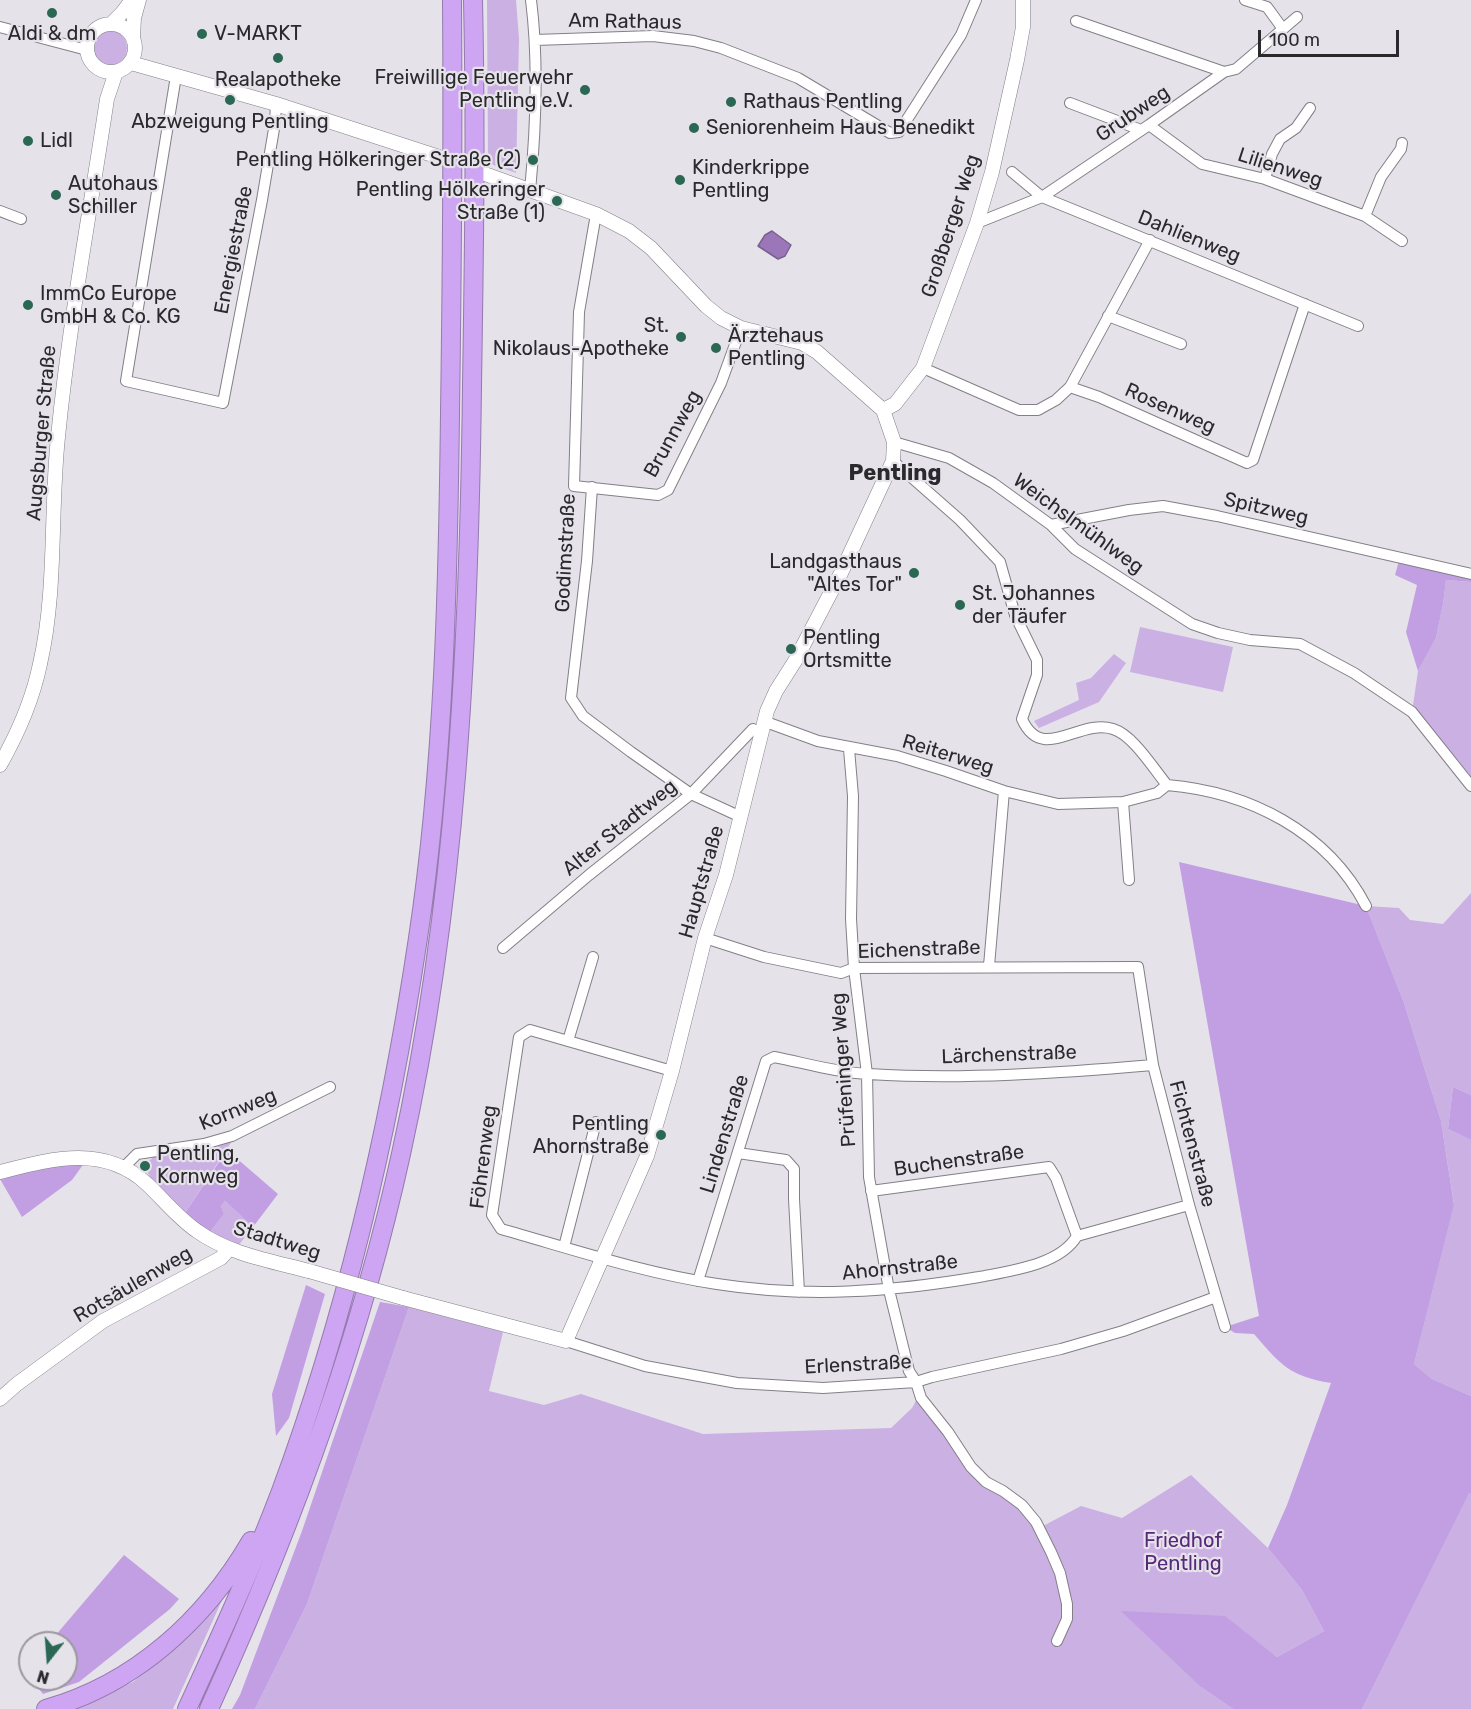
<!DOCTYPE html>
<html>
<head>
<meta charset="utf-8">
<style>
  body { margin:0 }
  #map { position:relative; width:1471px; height:1709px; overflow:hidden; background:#e6e2ea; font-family:Rubik,sans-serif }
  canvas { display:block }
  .north { position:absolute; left:18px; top:1631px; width:60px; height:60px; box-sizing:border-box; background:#e6e2ea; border:2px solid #9b989e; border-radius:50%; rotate:197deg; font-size:16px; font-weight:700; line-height:24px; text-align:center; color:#2a292c }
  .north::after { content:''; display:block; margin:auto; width:21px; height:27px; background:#2a6854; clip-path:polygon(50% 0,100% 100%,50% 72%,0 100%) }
  .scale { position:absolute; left:1258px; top:30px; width:141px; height:27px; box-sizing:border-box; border:3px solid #2a292c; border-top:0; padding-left:8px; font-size:18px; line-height:21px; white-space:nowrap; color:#2a292c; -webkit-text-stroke:4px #e6e2ea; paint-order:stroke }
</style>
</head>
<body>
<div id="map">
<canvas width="1471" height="1709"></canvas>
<div class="north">N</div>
<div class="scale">100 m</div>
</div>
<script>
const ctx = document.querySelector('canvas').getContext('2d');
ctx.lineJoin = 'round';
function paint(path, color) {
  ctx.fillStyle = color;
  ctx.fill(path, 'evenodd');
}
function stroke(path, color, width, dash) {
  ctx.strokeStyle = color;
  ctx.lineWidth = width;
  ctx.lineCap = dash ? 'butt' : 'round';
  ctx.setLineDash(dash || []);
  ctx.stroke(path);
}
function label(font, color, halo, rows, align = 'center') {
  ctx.font = font + ' Rubik,sans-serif';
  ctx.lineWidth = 4.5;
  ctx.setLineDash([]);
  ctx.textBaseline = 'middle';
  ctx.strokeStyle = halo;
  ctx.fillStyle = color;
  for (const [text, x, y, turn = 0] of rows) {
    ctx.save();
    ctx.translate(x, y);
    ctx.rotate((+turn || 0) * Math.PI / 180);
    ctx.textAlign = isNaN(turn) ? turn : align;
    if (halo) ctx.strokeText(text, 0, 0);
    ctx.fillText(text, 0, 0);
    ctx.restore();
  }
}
paint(new Path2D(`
  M 487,0 L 516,0 L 519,39 L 516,173 L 488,163 Z
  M91 48a18 18 0 1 1 36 0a18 18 0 1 1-36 0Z
  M 1446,580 L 1471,582 L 1471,786 L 1412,712 L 1418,671 L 1436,638 L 1443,604 Z
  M 1140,627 L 1233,647 L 1223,692 L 1130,672 Z
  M 1114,654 L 1126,663 L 1099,702 L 1039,728 L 1034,721 L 1079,700 L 1076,683 L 1091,678 Z
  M 1471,893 L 1471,1095 L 1453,1087 L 1448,1129 L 1471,1140 L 1471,1396 L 1432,1379 L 1414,1364 L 1454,1204 L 1441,1121 L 1404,1003 L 1366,906 L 1399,908 L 1410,920 L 1443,924 Z
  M 232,1141 L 185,1213 L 150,1177 L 146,1169 L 149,1161 L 156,1155 Z
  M 225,1201 L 253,1227 L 238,1246 L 210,1232 L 224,1214 L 221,1206 Z
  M 409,1307 L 503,1332 L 489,1391 L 544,1405 L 581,1394 L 703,1434 L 891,1428 L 912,1408 L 918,1397 L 977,1472 L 1043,1526 L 1081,1506 L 1122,1518 L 1191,1475 L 1268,1548 L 1302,1590 L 1324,1631 L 1277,1657 L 1225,1617 L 1201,1687 L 1233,1709 L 255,1709 L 307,1604 Z
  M 1469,1492 L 1471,1493 L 1471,1709 L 1362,1709 Z
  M 223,1598 L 173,1709 L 73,1709 L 133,1682 L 186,1638 Z`), '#cab0e3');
paint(new Path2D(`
  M 1400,557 L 1471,574 L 1471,582 L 1446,580 L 1443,604 L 1436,638 L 1418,671 L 1406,632 L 1417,585 L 1395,575 Z
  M 1179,862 L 1366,906 L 1404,1003 L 1441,1121 L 1454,1205 L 1414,1364 L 1432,1379 L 1471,1396 L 1471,1493 L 1469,1493 L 1362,1709 L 1233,1709 L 1201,1687 L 1121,1611 L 1225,1616 L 1277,1657 L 1324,1631 L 1302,1590 L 1268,1548 L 1287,1505 L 1331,1383 C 1289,1376 1281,1365 1254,1334 L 1235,1333 L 1225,1327 L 1259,1316 Z
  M 1453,1087 L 1471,1095 L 1471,1140 L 1448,1129 Z
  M 227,1150 L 278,1194 L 253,1227 L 225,1201 L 221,1206 L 224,1214 L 210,1232 L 197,1224 L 185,1213 Z
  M 85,1162 L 72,1180 L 22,1217 L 0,1179 L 0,1176 Z
  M 306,1285 L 325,1294 L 289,1418 L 276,1436 L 272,1394 Z
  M 380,1302 L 409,1307 L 307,1604 L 255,1709 L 232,1709 L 240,1695 L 302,1531 Z
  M 124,1555 L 179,1599 L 170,1609 L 79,1682 L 43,1694 L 31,1679 L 66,1679 L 66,1643 L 49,1643 Z`), '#c29ee3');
const water = new Path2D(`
  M 772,231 L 791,245 L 785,256 L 778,259 L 758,246 L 765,235 Z`);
paint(water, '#9b77ba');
stroke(water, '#79608f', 1.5);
const street = new Path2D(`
  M 1245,0 L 1267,7 L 1283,29
  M 1076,21 L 1224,72
  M 0,27 L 87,50
  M 535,40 L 653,36 L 694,41 L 721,48 L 798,78 L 890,133 L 899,132 L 961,35 L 976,0
  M 176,76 L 126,381 L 223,403 L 262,200 L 275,123 L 276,104
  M 1070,103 L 1141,130
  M 1149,125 L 1202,164 L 1265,179 L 1365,216 L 1402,241
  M 1012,172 L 1042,197 L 1358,326
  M 1265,179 L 1272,154 L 1280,139 L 1296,128 L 1310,108
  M 530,191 C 536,128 539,63 531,0
  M 0,211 L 21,219
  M 596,214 L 579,312 L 574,486 L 658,495 L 668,490 L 721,383 L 741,328
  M 1365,216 L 1381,177 L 1401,149 L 1402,143
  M 977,223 L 1042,197 L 1149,125 L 1224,72 L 1236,69 L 1297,17
  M 1108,316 L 1181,344
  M 923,368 L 1019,410 L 1038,410 L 1056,400 L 1070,387 L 1150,240
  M 1070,387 L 1099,397 L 1247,463 L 1253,460 L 1305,304
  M 894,442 L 949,458 L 993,483 L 1051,525 L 1075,549 L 1192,624 L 1218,633 L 1250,640 L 1300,644 L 1354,673 L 1412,712 L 1471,786
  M 893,461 L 960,520 L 1000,562 L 1015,615 L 1037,660 L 1037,675 L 1022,719 C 1042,764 1079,718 1113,729 C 1133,735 1153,768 1167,785
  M 592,487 L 587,561 L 571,698 L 583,716 L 631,752 L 691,794 L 741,817
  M 1051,525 L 1129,510 L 1163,506 L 1217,516 L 1471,574
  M 766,722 L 818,741 L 897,756 L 946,771 L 1004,791 L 1058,804 L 1123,802 L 1157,793 L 1167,785 C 1249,792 1327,831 1366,906
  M 849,749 L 853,796 L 851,919 L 854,968 L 867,1074 L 869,1177 L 889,1290 L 909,1371 L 916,1382 L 921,1398 L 948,1432 L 971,1467 L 986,1482 L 1003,1491 L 1022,1505 L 1036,1522 L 1051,1552 L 1060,1573 L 1067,1604 L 1067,1619 L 1057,1641
  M 1123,802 L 1129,880
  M 705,938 L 764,957 L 841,973 L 854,968 L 1138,967 L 1153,1065 L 1189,1205 L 1225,1327
  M 503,948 L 589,875 L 691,794 L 753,729
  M 989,966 L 1004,791
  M 568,1041 L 593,957
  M 672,1071 L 530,1030 L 519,1037 L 492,1215 L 501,1229 C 572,1249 643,1273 717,1284 C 806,1298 891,1292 979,1277 C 1010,1271 1060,1265 1077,1236 L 1189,1205
  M 738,1153 L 786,1160 L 794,1169 L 794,1199 L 799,1292
  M 124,1167 L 137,1154 L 204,1144 L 232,1136 L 330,1087
  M 871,1191 L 1049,1167 L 1056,1178 L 1077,1236
  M 564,1247 L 596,1122
  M 698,1281 L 766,1061 L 774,1057 C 805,1063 838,1073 869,1074 C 963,1080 1059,1073 1153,1065
  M 566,1341 L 645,1366 L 737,1383 L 823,1388 L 916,1382 L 932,1377 L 1061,1349 L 1123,1331 L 1216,1297`);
const secondary = new Path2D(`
  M 111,24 L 122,13 L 132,0
  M87 48a24 24 0 1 1 48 0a24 24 0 1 1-48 0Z
  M 133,37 L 134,18 L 139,0
  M 131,63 L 276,104 L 442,158
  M 883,410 L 895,404 L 923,368 L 977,223 L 992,172 L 1017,60 L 1023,27 L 1023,0
  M 0,765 C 17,735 33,698 40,664 C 57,590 50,512 58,437 C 69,324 90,212 107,99 L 116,72
  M 0,1172 C 51,1159 104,1144 147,1184 C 164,1200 178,1218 197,1231 C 229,1254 271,1261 309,1271
  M 403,1298 L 566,1341 L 647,1156 L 672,1071 L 705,938 L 726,875 L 767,711 L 776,691 L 795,661 L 841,573 L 893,461 L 894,442 L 883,410 L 817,352 L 802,343 L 741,328 L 721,318 L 706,306 L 651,248 L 629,231 L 596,214 L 485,174
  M 0,1399 L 17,1384 L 103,1321 L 221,1258 L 229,1249`);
const highway = new Path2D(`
  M 46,1709 C 135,1684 205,1620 251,1541
  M 187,1709 C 220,1637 253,1565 281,1491 C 347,1313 390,1126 418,938 C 444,766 448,586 450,413 C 452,275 453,138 452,0
  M 209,1709 C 290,1531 359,1346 401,1154 C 457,902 469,643 472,386 C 474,257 476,129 473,0`);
stroke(street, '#837f86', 12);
stroke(secondary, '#837f86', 15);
stroke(highway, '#947aad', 20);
stroke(street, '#fff', 10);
stroke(secondary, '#fff', 14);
stroke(highway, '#cda5f2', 18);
const secondaryBridge = new Path2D(`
  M 309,1271 L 403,1298`);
stroke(secondaryBridge, '#837f86', 15, []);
stroke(secondaryBridge, '#fff', 14);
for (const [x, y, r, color] of [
  [52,13,6,"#2a6854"],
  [202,34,6,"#2a6854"],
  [278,58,6,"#2a6854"],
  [585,90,6,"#2a6854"],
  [230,100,6,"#2a6854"],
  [731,102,6,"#2a6854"],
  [694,128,6,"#2a6854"],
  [28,141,6,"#2a6854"],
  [533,160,6,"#2a6854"],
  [680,180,6,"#2a6854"],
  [56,195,6,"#2a6854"],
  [557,201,6,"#2a6854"],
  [28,305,6,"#2a6854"],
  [681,337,6,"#2a6854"],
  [716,348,6,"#2a6854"],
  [914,573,6,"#2a6854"],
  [960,605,6,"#2a6854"],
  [791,649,6,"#2a6854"],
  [661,1135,6,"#2a6854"],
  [145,1166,6,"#2a6854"]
]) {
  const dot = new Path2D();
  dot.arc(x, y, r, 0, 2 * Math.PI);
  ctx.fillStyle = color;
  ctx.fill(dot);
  stroke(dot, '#e6e2ea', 2);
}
label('20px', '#2a292c', '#e6e2ea', [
  ["Am Rathaus",625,22,1],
  ["Grubweg",1133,114,-34],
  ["Lilienweg",1280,168,18],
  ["Großberger Weg",951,226,-72],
  ["Dahlienweg",1189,237,22],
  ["Energiestraße",234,250,-79],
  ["Rosenweg",1170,409,24],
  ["Augsburger Straße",42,433,-85],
  ["Brunnweg",673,434,-61],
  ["Spitzweg",1266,509,13],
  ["Weichslmühlweg",1078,524,36],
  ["Godimstraße",566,553,-87],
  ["Reiterweg",948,755,17],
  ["Alter Stadtweg",620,828,-39],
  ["Hauptstraße",702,882,-74],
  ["Eichenstraße",919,950,-2],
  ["Lärchenstraße",1009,1055,-2],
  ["Prüfeninger Weg",844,1070,-94],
  ["Kornweg",238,1110,-22],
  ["Lindenstraße",725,1134,-73],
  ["Fichtenstraße",1192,1144,75],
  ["Föhrenweg",484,1157,-83],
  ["Buchenstraße",959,1161,-8],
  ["Stadtweg",277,1241,17],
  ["Ahornstraße",900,1268,-6],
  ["Rotsäulenweg",133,1285,-30],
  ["Erlenstraße",858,1365,-3]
]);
label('20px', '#2a292c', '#e6e2ea', [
  ["Aldi & dm",52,34,"center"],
  ["V-MARKT",214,34],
  ["Freiwillige Feuerwehr",573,78,"right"],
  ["Pentling e.V.",573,101,"right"],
  ["Realapotheke",278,80,"center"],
  ["Rathaus Pentling",743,102],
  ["Abzweigung Pentling",230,122,"center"],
  ["Seniorenheim Haus Benedikt",706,128],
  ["Lidl",40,141],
  ["Pentling Hölkeringer Straße (2)",521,160,"right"],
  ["Kinderkrippe",692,168],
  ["Pentling",692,191],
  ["Autohaus",68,184],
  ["Schiller",68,207],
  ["Pentling Hölkeringer",545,190,"right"],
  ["Straße (1)",545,213,"right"],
  ["ImmCo Europe",40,294],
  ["GmbH & Co. KG",40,317],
  ["St.",669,326,"right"],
  ["Nikolaus-Apotheke",669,349,"right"],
  ["Ärztehaus",728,336],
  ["Pentling",728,359],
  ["Landgasthaus",902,562,"right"],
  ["\"Altes Tor\"",902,585,"right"],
  ["St. Johannes",972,594],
  ["der Täufer",972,617],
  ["Pentling",803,638],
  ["Ortsmitte",803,661],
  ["Pentling",649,1124,"right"],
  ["Ahornstraße",649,1147,"right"],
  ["Pentling,",157,1154],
  ["Kornweg",157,1177]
], 'left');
label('20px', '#572879', '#e6e2ea', [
  ["Friedhof",1183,1541],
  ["Pentling",1183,1564]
]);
label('bold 22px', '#2a292c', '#e6e2ea', [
  ["Pentling",895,474]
]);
</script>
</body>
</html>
